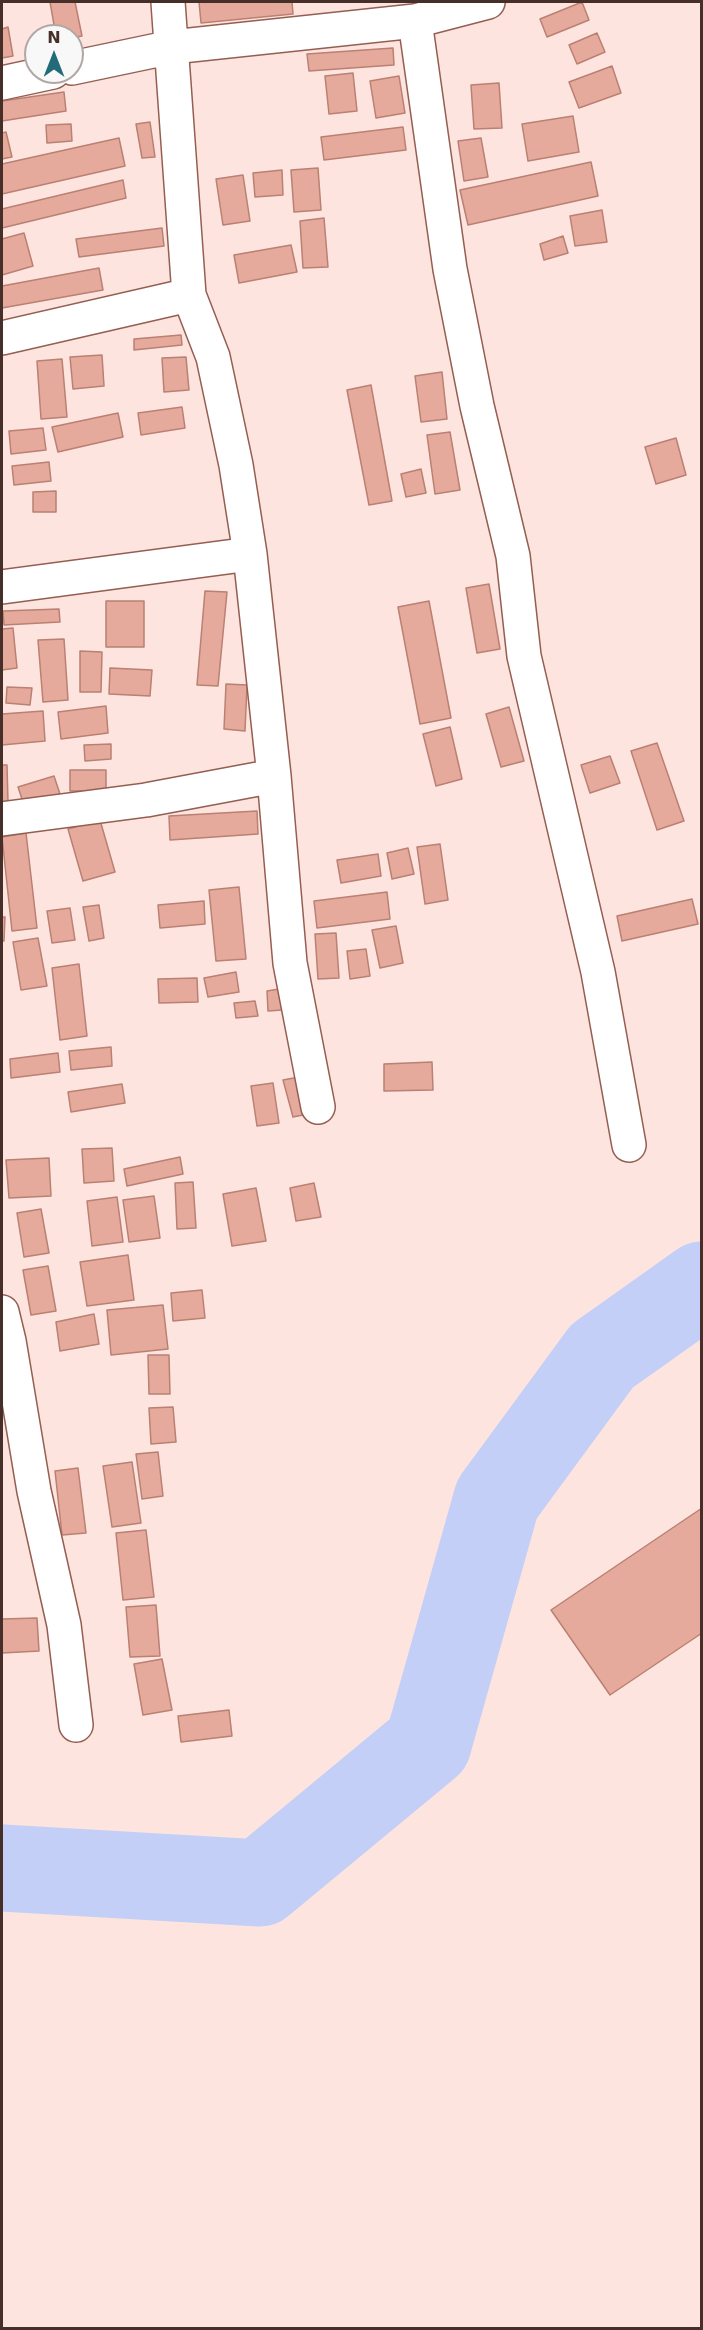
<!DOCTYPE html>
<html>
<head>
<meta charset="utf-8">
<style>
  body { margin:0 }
  #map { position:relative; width:703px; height:2330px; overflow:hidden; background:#fee4de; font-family:"DejaVu Sans",sans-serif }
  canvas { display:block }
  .frame { position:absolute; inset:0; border:3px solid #462e29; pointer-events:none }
  .north { position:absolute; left:24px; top:24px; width:60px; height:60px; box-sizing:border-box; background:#f8f8f8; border:2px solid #b1a7a5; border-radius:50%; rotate:0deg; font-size:16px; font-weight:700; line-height:24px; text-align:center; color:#462e29 }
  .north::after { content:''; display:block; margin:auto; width:21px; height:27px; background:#246b79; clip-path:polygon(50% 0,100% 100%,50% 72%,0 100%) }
</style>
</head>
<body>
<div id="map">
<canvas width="703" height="2330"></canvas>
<div class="frame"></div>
<div class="north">N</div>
</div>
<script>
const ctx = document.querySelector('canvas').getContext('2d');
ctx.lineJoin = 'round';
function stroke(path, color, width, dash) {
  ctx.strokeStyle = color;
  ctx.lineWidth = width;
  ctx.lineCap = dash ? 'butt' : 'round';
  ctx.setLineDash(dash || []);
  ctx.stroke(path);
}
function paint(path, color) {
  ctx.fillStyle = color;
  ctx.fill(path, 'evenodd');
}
stroke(new Path2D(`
  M 2,1868 L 260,1883 L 428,1744 L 497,1499 L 602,1356 L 702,1285`), '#c3cff7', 87);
const building = new Path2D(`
  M 50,2 L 75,2 L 82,36 L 72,38 L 72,36 L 56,36 Z
  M 199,2 L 292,2 L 293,14 L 201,23 Z
  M 582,2 L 589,20 L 547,37 L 540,19 Z
  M 8,27 L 13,56 L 2,58 L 2,29 Z
  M 597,33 L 605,52 L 577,64 L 569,45 Z
  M 393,48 L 394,65 L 309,71 L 307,54 Z
  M 612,66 L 621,93 L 579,108 L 569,82 Z
  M 353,73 L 357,111 L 329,114 L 325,76 Z
  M 399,76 L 405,113 L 376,118 L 370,81 Z
  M 499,83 L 502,128 L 474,129 L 471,85 Z
  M 64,92 L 66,111 L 2,121 L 2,101 Z
  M 573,116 L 579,152 L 528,161 L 522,124 Z
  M 150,122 L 155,157 L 142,158 L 136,124 Z
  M 71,124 L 72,141 L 47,143 L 46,125 Z
  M 403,127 L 406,150 L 324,160 L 321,137 Z
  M 6,132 L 12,157 L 2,159 L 2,133 Z
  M 119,138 L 125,166 L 2,194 L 2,164 Z
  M 481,138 L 488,177 L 464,181 L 458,141 Z
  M 591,162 L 598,196 L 468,225 L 460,190 Z
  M 318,168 L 321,210 L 294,212 L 291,170 Z
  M 282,170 L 283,195 L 255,197 L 253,173 Z
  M 243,175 L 250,221 L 223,225 L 216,179 Z
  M 123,180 L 126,198 L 2,228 L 2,209 Z
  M 602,210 L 607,242 L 575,246 L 570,216 Z
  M 324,218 L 328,267 L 303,268 L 300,221 Z
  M 162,228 L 164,246 L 79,257 L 76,239 Z
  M 24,233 L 33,266 L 2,275 L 2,239 Z
  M 563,236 L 568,253 L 544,260 L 540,244 Z
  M 291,245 L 297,272 L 239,283 L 234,255 Z
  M 99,268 L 103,290 L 2,308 L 2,286 Z
  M 181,335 L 182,345 L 134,350 L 134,339 Z
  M 102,355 L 104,386 L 73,389 L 70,357 Z
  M 186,357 L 189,390 L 164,392 L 162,358 Z
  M 62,359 L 67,417 L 41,419 L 37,361 Z
  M 442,372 L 447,419 L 421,422 L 415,376 Z
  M 371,385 L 392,501 L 369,505 L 347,390 Z
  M 182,407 L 185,428 L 141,435 L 138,413 Z
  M 118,413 L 123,437 L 58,452 L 52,427 Z
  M 43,428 L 46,450 L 11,454 L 9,431 Z
  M 450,432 L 460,490 L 435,494 L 427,435 Z
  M 676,438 L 686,475 L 656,484 L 645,447 Z
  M 49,462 L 51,481 L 14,485 L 12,466 Z
  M 421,469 L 426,493 L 406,497 L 401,474 Z
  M 56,491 L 56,512 L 33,512 L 33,492 Z
  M 489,584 L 500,649 L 477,653 L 466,588 Z
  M 205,591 L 227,592 L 218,686 L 197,685 Z
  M 106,601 L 144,601 L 144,647 L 106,647 Z
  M 429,601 L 451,718 L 420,724 L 398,607 Z
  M 59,609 L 60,622 L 4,625 L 3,611 Z
  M 13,628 L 17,668 L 2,670 L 2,629 Z
  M 64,639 L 68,700 L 43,702 L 38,640 Z
  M 80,651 L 102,652 L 101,692 L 80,692 Z
  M 110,668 L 152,670 L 150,696 L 109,694 Z
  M 226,684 L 247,685 L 245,731 L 224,729 Z
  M 7,687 L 32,688 L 30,705 L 6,703 Z
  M 106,706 L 108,733 L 61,739 L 58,712 Z
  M 509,707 L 524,761 L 501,767 L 486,714 Z
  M 43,711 L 45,741 L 2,745 L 2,714 Z
  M 450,727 L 462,779 L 436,786 L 423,734 Z
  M 657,743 L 684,821 L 657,830 L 631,751 Z
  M 111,744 L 111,759 L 85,761 L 84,745 Z
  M 610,756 L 620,783 L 590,793 L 581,765 Z
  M 2,765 L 7,765 L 8,802 L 2,802 Z
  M 70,770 L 106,770 L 106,791 L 70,791 Z
  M 54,776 L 61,797 L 25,808 L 18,787 Z
  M 257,811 L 258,834 L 170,840 L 169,816 Z
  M 100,820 L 115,872 L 83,881 L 68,829 Z
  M 26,833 L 37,928 L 12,931 L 2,837 Z
  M 440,844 L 448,900 L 425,904 L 417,847 Z
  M 408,848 L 414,874 L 392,879 L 387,853 Z
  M 378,854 L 381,876 L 341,883 L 337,860 Z
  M 239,887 L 246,959 L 216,961 L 209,890 Z
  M 387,892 L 390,919 L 317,928 L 314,901 Z
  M 692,899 L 698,924 L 622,941 L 617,916 Z
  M 204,901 L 205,924 L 160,928 L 158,905 Z
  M 99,905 L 104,938 L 89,941 L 83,907 Z
  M 70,908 L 75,940 L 52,943 L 47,911 Z
  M 2,917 L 5,917 L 4,941 L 2,941 Z
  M 396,926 L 403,963 L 380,968 L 372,930 Z
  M 336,933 L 339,978 L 318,979 L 315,934 Z
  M 38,938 L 47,986 L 21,990 L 13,942 Z
  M 366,949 L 370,976 L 350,979 L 347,951 Z
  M 79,964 L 87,1036 L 60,1040 L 52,968 Z
  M 236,972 L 239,992 L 208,997 L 204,978 Z
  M 197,978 L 198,1002 L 159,1003 L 158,979 Z
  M 279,989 L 282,1010 L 268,1011 L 267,991 Z
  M 255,1001 L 258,1016 L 236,1018 L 234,1003 Z
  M 111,1047 L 112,1066 L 71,1070 L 69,1051 Z
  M 58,1053 L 60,1072 L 11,1078 L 10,1059 Z
  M 432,1062 L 433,1090 L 384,1091 L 384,1064 Z
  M 299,1077 L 308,1114 L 293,1117 L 283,1080 Z
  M 273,1083 L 279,1123 L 257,1126 L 251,1086 Z
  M 122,1084 L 125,1103 L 71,1112 L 68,1092 Z
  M 112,1148 L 114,1181 L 84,1183 L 82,1149 Z
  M 180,1157 L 183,1174 L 127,1186 L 124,1169 Z
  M 49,1158 L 51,1196 L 9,1198 L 6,1160 Z
  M 193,1182 L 196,1228 L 177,1229 L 175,1183 Z
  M 314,1183 L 321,1217 L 296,1221 L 290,1188 Z
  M 256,1188 L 266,1241 L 232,1246 L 223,1194 Z
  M 154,1196 L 160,1238 L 129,1242 L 123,1200 Z
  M 117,1197 L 123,1242 L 92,1246 L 87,1201 Z
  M 41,1209 L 49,1253 L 24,1257 L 17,1213 Z
  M 128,1255 L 134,1300 L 87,1306 L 80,1262 Z
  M 48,1266 L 56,1311 L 31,1315 L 23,1270 Z
  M 202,1290 L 205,1318 L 173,1321 L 171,1293 Z
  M 163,1305 L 168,1349 L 111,1355 L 107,1310 Z
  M 94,1314 L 99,1344 L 60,1351 L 56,1322 Z
  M 148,1355 L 169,1355 L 170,1394 L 149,1394 Z
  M 173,1407 L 176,1442 L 151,1444 L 149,1408 Z
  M 158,1452 L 163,1496 L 142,1499 L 136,1454 Z
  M 132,1462 L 141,1523 L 112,1527 L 103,1466 Z
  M 78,1468 L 86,1533 L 62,1535 L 55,1471 Z
  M 702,1508 L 702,1633 L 610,1695 L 551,1610 Z
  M 146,1530 L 154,1597 L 123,1600 L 116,1533 Z
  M 156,1605 L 160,1656 L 130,1657 L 126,1607 Z
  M 37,1618 L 39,1651 L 2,1653 L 2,1619 Z
  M 162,1659 L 172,1710 L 143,1715 L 134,1664 Z
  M 229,1710 L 232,1736 L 181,1742 L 178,1716 Z`);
paint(building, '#e6aa9c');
stroke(building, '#b98073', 1.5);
const street = new Path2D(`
  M 168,2 L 189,295 L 213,357 L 236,465 L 250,554 L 274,776 L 290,963 L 318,1107
  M 415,21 L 450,269 L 477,406 L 513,556 L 524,656 L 598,972 L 629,1145
  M 72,68 L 172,47 L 415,21 L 488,2
  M 2,83 L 53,72
  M 2,338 L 189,295
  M 2,587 L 250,554
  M 2,819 L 146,800 L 274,776
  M 2,1312 L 9,1341 L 34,1491 L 64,1625 L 76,1725`);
stroke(street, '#945e52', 36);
stroke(street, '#fff', 33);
</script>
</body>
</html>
